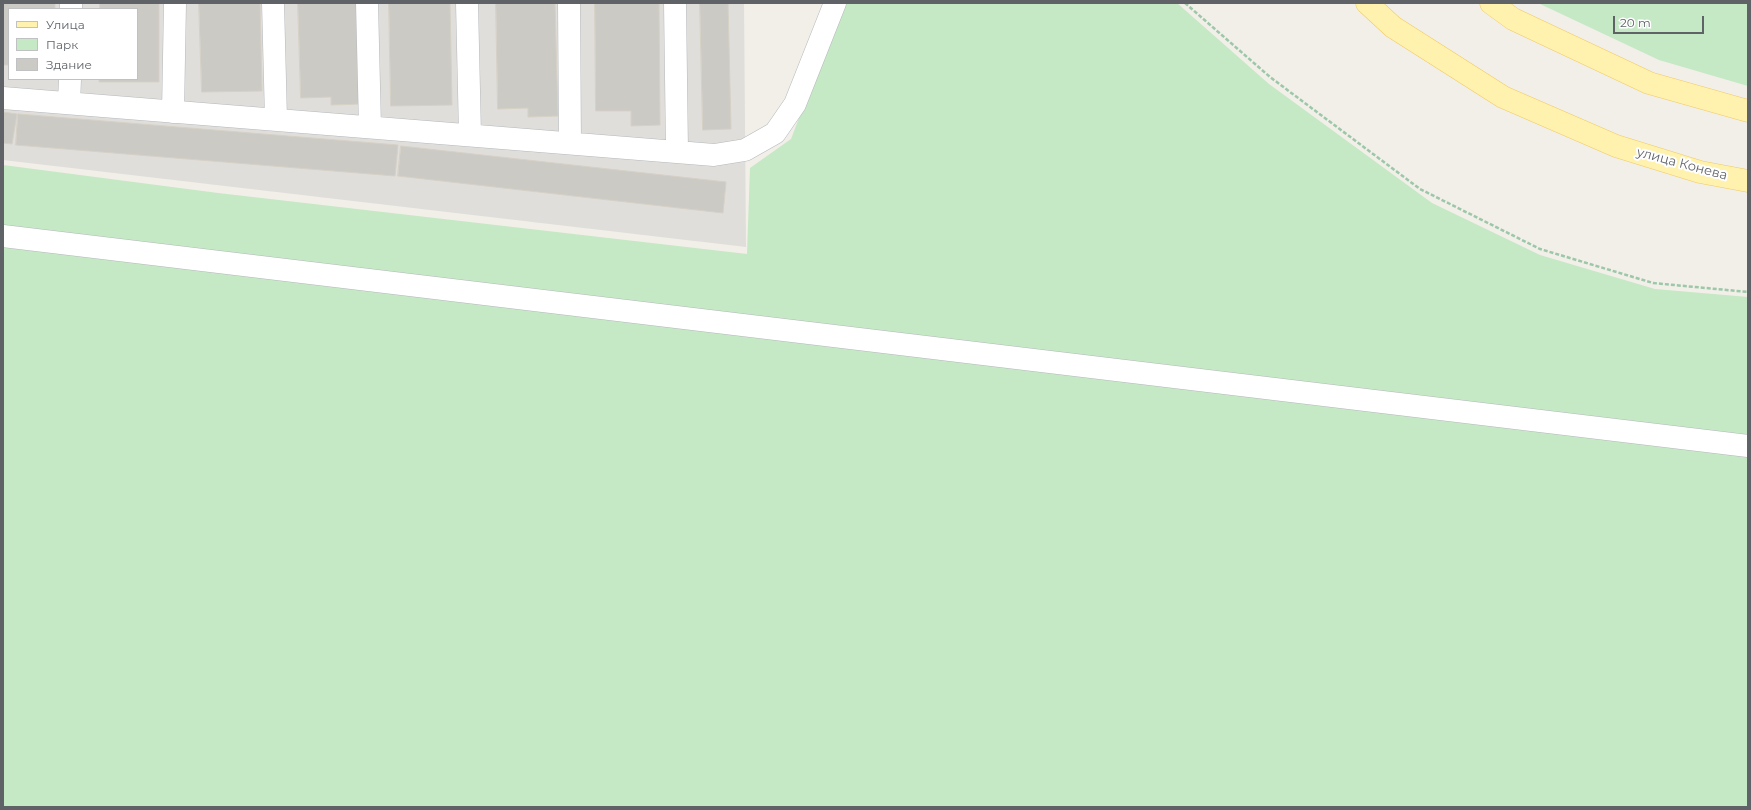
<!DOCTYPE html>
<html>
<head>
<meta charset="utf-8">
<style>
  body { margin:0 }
  #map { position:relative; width:1751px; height:810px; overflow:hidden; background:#f1efe8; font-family:Montserrat,sans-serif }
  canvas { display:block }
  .frame { position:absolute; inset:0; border:4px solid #5f6368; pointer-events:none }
  .legend { position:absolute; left:8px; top:8px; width:130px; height:72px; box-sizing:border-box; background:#fff; border:1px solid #bfc1c3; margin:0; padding:5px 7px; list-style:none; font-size:12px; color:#5f6368 }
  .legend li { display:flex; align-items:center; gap:8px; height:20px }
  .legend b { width:20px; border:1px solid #bfc1c3 }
  .scale { position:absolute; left:1613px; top:16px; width:91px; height:18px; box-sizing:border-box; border:2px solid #5f6368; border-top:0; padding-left:5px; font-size:12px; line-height:14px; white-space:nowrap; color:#5f6368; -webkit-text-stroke:3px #fff; paint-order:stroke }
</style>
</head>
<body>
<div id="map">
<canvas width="1751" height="810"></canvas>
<div class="frame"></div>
<ul class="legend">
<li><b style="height:5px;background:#fff2af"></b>Улица</li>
<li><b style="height:11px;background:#c5e8c5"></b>Парк</li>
<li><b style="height:11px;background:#cccac5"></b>Здание</li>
</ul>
<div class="scale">20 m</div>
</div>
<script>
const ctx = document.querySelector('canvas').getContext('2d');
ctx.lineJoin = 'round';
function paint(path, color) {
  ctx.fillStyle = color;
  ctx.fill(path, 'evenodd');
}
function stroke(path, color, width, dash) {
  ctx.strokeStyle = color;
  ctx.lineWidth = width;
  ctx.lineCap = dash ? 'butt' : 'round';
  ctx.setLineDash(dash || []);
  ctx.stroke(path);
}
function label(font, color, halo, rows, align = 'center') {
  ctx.font = font + ' Montserrat,sans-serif';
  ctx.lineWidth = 4;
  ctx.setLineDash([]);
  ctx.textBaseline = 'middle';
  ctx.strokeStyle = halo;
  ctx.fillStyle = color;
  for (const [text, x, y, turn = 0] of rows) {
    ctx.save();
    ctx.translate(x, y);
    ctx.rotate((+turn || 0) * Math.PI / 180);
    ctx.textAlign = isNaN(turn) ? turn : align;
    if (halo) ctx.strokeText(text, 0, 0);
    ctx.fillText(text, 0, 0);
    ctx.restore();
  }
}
paint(new Path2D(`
  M 3,3 L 744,3 L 746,247 L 3,160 ZM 9,9 L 137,9 L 137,79 L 9,79 Z`), '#e0deda');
paint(new Path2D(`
  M 843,3 L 1177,3 L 1269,84 L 1432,203 L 1540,255 L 1655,289 L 1748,297 L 1748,807 L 3,807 L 3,165 L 218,193 L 747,254 L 750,168 L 791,139 Z
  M 1538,3 L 1748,3 L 1748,86 L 1659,60 Z`), '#c5e8c5');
const building = new Path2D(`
  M 3,3 L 55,3 L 55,9 L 9,9 L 9,65 L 3,65 Z
  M 100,3 L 159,3 L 159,82 L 99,82 L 99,79 L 137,79 L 137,9 L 100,9 Z
  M 199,3 L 260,3 L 262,91 L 202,92 Z
  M 298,3 L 357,3 L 361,104 L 331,105 L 331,97 L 301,98 Z
  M 389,3 L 450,3 L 452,105 L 391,106 Z
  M 496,3 L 555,3 L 558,116 L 528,117 L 528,108 L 498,109 Z
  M 595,3 L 659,3 L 660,125 L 631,126 L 631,111 L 596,111 Z
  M 700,3 L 728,3 L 731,129 L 703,130 Z
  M 3,112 L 17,114 L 12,144 L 3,143 Z
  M 18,114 L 398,145 L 395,176 L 16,145 Z
  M 401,146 L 726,182 L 723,213 L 398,176 Z`);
paint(building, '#cccac5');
stroke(building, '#d6d1c6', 1);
const minor = new Path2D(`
  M 273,3 L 276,119
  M 367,3 L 370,127
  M 467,3 L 470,135
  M 569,3 L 570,143
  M 675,3 L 677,151
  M 71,9 L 71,3
  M 3,98 L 714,155 L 745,150 L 775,133 L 795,104 L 835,3
  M 69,103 L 70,79
  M 173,112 L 175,3
  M 3,236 L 1748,446`);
const major = new Path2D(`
  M 1367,3 L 1393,27 L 1503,97 L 1616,146 L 1700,172 L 1748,181
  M 1491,3 L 1513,19 L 1649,83 L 1748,111`);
stroke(minor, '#b5b8bc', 23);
stroke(major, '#f2c960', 23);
stroke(new Path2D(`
  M 1185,3 L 1270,77 L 1420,189 L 1540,249 L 1653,283 L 1748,292`), '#9cc7a9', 2.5, [4, 2]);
stroke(minor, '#fff', 22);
stroke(major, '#fff2af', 22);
label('13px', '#5f6368', '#fff', [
  ["улица Конева",1682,164,15]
]);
</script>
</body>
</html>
